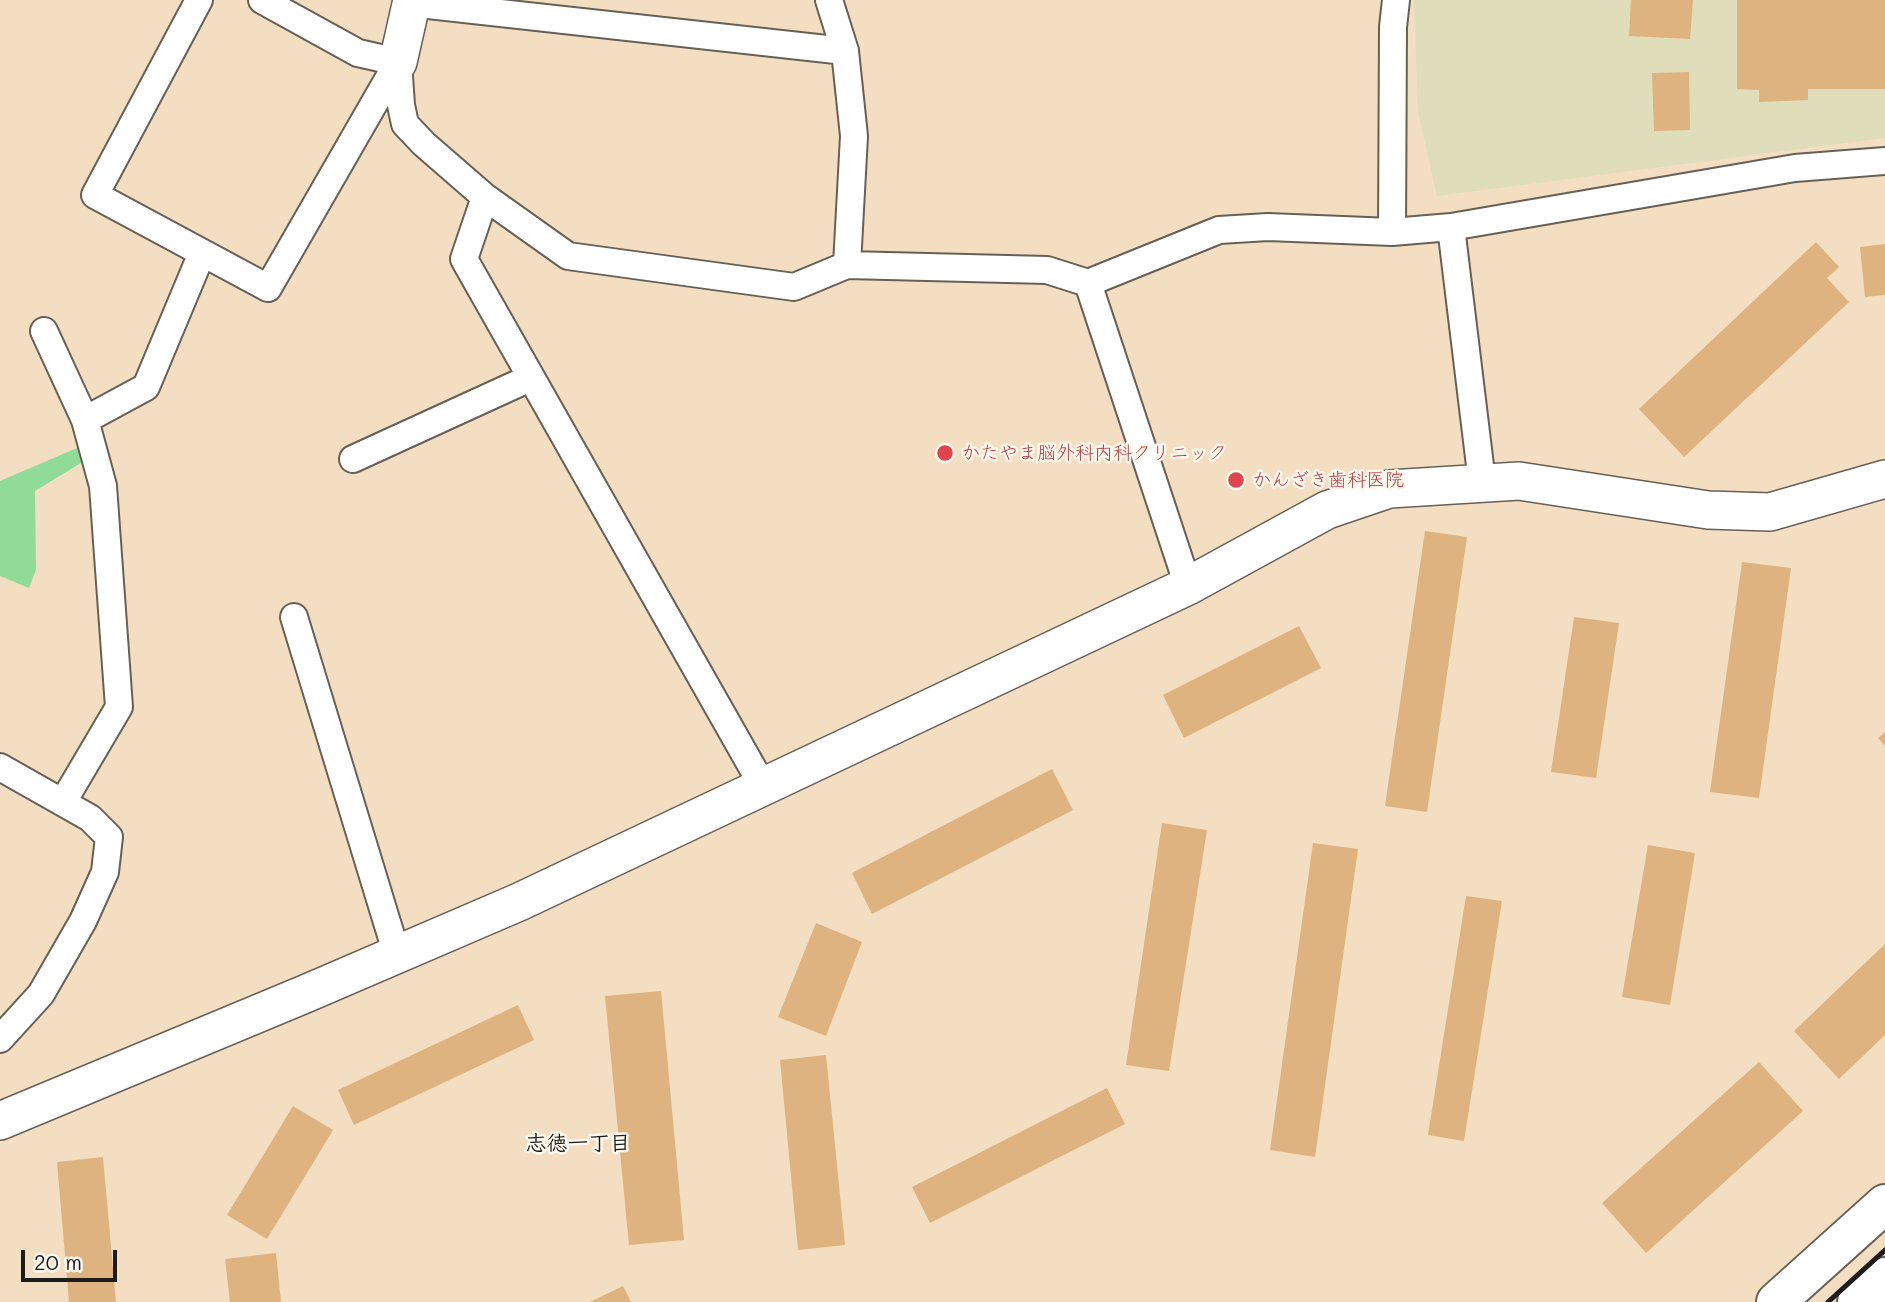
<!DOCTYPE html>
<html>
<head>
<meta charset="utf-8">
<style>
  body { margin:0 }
  #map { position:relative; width:1885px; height:1302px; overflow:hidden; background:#f3dec1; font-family:Mali,sans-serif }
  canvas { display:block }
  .scale { position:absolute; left:21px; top:1250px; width:96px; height:32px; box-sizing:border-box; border:4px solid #1c1c1c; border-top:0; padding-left:9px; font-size:21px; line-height:24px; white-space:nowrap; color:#1c1c1c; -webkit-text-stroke:5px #fbf7ec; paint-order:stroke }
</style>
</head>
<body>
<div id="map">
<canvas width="1885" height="1302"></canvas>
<div class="scale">20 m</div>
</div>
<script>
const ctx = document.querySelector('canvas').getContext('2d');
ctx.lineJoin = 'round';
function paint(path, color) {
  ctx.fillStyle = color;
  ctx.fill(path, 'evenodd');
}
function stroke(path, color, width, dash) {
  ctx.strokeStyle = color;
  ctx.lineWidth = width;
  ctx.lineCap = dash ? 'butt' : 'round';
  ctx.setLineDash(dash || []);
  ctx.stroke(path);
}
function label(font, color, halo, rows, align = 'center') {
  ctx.font = font + ' Mali,"Klee One",sans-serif';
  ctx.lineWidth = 5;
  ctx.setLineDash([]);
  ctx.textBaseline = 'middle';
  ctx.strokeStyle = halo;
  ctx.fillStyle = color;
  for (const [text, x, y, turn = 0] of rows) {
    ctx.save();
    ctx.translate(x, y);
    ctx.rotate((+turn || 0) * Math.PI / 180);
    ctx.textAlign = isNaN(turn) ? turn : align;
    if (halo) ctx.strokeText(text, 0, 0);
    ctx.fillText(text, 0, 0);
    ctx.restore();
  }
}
paint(new Path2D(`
  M 1414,0 L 1885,0 L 1885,138 L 1437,196 L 1418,112 Z`), '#e0ddbb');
paint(new Path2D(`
  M 84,445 L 89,458 L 35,491 L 36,570 L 29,588 L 0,576 L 0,481 Z`), '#90db98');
paint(new Path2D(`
  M 1631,0 L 1693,0 L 1690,39 L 1629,36 Z
  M 1737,0 L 1885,0 L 1885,89 L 1808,89 L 1808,100 L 1759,102 L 1759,90 L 1737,89 Z
  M 1689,72 L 1690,130 L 1654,131 L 1652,73 Z
  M 1816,242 L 1839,267 L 1827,278 L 1849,302 L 1684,457 L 1639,409 Z
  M 1885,244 L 1885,295 L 1865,297 L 1860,247 Z
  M 1425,531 L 1467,537 L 1427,812 L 1385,806 Z
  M 1742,562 L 1791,568 L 1759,798 L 1710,792 Z
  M 1574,617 L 1619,623 L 1596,778 L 1551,772 Z
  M 1299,626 L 1321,668 L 1184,738 L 1163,695 Z
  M 1885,732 L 1885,746 L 1878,738 Z
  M 1052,769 L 1073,810 L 872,914 L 852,873 Z
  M 1162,823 L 1207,830 L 1169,1071 L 1126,1065 Z
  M 1313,843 L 1358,849 L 1315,1157 L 1270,1150 Z
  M 1648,845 L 1695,853 L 1670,1005 L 1622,997 Z
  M 1466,896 L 1502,901 L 1464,1141 L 1428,1135 Z
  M 816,923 L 862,942 L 826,1036 L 778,1017 Z
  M 1885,944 L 1885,1035 L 1839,1079 L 1794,1031 Z
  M 661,991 L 684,1240 L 629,1245 L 605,996 Z
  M 518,1005 L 534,1040 L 354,1125 L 338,1090 Z
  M 826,1055 L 845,1245 L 798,1250 L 780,1060 Z
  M 1759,1062 L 1803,1111 L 1646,1253 L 1602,1203 Z
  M 1107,1088 L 1125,1124 L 930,1223 L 912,1187 Z
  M 293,1106 L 333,1130 L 267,1239 L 227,1215 Z
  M 103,1157 L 116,1302 L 69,1302 L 57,1162 Z
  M 276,1253 L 281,1302 L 230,1302 L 225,1259 Z
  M 623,1286 L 631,1302 L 590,1302 Z`), '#deb37f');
const street = new Path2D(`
  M 199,0 L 95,195 L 268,288 L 398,62
  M 262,0 L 358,53 L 398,62
  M 829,0 L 845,51 L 854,136 L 847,265
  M 410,3 L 845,51
  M 398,62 L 401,105 L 405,124 L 424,144 L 485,197 L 568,256 L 794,287 L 847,265 L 1047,270 L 1088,283 L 1219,230 L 1268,227 L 1392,232 L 1451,227 L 1795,168 L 1885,161
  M 485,197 L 464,259 L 764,788
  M 1451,227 L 1482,482
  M 1392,232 L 1393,27 L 1396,0
  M 1088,283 L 1188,586
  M 44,331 L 85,420 L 103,486 L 119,707 L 63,802
  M 85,420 L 146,387 L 202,253
  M 353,459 L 530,378
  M 294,617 L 397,955
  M 0,767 L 90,818 L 109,837 L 105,872 L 83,921 L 41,994 L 0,1039`);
const secondary = new Path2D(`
  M 398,62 L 412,0
  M 0,1121 L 305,994 L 519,902 L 1188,586 L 1327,510 L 1389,489 L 1519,481 L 1708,510 L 1770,512 L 1885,479`);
const primary = new Path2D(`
  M 1776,1302 L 1885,1204
  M 1857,1302 L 1885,1277`);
stroke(street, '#676056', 30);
stroke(secondary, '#676056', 40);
stroke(primary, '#676056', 42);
stroke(street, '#fff', 26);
stroke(secondary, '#fff', 37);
stroke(primary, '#fff', 38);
stroke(new Path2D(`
  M 1828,1302 L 1885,1250`), '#1c1c1c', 5);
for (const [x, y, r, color] of [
  [945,453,9,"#e0444e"],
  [1236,480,9,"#e0444e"]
]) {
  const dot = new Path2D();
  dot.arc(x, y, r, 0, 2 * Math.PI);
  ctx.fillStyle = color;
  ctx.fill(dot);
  stroke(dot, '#fbf7ec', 2.5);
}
label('19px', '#be3a42', '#fbf7ec', [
  ["かたやま脳外科内科クリニック",961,453],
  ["かんざき歯科医院",1252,480]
], 'left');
label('bold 21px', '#1c1c1c', '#fbf7ec', [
  ["志徳一丁目",578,1144]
]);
</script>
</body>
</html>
